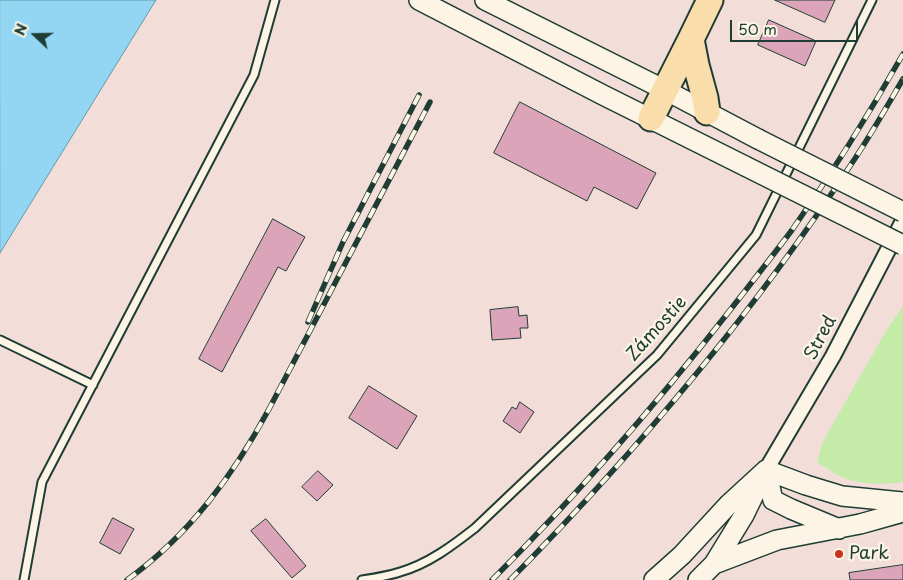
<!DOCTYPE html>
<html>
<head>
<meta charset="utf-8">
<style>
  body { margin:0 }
  #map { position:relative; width:903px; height:580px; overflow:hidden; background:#f2ddd8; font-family:"Playpen Sans",sans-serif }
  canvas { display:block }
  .north { position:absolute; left:10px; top:10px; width:50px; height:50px; -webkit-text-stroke:4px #fcf5e5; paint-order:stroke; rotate:291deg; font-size:14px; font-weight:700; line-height:20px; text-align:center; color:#1f3d34 }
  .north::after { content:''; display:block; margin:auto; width:18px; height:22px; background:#1f3d34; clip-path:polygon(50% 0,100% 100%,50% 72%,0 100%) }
  .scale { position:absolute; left:730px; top:20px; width:128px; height:22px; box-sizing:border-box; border:2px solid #1f3d34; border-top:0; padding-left:6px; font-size:15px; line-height:18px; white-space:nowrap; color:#1f3d34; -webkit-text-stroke:4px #fcf5e5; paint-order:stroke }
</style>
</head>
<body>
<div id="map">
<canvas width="903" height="580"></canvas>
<div class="north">N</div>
<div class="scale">50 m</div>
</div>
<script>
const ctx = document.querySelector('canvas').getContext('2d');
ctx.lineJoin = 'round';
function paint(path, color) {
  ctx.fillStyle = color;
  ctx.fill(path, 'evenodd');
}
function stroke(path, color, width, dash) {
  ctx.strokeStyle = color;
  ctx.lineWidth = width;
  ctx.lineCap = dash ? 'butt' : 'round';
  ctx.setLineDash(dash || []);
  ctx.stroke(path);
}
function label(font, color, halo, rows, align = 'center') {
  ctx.font = font + ' "Playpen Sans",sans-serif';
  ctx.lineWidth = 4.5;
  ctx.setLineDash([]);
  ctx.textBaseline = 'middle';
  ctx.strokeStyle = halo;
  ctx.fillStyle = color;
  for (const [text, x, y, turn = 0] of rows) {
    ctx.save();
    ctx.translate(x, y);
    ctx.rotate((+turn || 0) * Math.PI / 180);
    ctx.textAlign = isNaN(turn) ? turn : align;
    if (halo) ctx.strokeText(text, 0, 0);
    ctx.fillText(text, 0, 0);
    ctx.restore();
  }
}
paint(new Path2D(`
  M 903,306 L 903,482 C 881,485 858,485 837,475 C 830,471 824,466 817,462 L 822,444 L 827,434 L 886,331 Z`), '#c4eca8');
const water = new Path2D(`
  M 0,0 L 156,0 L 0,253 Z`);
paint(water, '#93d6f4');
stroke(water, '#6599a7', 1);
const building = new Path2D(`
  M 775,0 L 835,0 L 825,22 Z
  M 769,20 L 816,41 L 805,66 L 758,45 Z
  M 520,102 L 656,173 L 637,209 L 594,187 L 587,201 L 494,153 Z
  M 273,219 L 305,237 L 286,271 L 278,267 L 222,372 L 199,359 Z
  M 518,307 L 519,316 L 527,315 L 528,328 L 520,328 L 521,338 L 492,340 L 490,310 Z
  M 369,386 L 417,416 L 397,449 L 349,418 Z
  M 520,402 L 534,412 L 520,433 L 503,421 L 512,407 L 516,409 Z
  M 318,471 L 333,485 L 317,501 L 302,487 Z
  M 113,518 L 134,529 L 120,554 L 100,543 Z
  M 266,519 L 306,566 L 292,578 L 251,531 Z
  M 903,565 L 903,580 L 850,580 L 849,573 Z`);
paint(building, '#dba4b8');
stroke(building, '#1f3d34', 1);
const lane = new Path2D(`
  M 0,340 L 93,385
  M 24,580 L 42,482 L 254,75 L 275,0
  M 362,580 C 375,578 388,576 400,572 C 428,564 452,546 475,528 L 657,355 L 756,235 L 872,0`);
const street = new Path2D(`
  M 766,470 L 833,356 L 903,221`);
const secondary = new Path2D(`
  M 419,0 L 603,95 L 745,166
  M 485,0 L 665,90 L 758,139
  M 766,470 L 806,485 L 842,496 L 903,502
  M 766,470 L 773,500 L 791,509 L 839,529
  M 714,564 L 744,515 L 761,480
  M 654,580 L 682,555 L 729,504 L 766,470
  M 698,580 L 714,564 L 777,540 L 860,524 L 903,512`);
const highway = new Path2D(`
  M 691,39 L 696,65 L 705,98 L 707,112
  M 651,118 L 691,39 L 710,0`);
stroke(lane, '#1f3d34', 11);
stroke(street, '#1f3d34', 18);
stroke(secondary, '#1f3d34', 22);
stroke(highway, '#1f3d34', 29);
stroke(lane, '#fcf5e5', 7);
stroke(street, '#fcf5e5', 14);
stroke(secondary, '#fcf5e5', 19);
stroke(highway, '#f9ddab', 25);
const rail = new Path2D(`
  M 308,322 L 343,242 L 419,95
  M 127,580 C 189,535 233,476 269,409 L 430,102
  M 492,580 C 576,496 654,407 727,314 C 749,286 771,258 792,230 C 832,173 869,114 903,54
  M 510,580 C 635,453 752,315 850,166 C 869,138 886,108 903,79`);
stroke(rail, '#1f3d34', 5.5);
stroke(rail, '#fcf5e5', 4, [11]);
const secondaryBridge = new Path2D(`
  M 758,139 L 903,212
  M 745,166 L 903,245`);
stroke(secondaryBridge, '#1f3d34', 22, []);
stroke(secondaryBridge, '#fcf5e5', 19);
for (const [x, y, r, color] of [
  [839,554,5,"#c8321e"]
]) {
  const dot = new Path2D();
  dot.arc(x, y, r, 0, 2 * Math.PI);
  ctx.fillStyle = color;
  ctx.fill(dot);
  stroke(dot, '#fcf5e5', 2);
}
label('18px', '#1f3d34', '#fcf5e5', [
  ["Zámostie",657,329,-48],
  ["Stred",821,338,-62]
]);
label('18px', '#1f3d34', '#fcf5e5', [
  ["Park",849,554]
], 'left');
</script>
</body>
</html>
